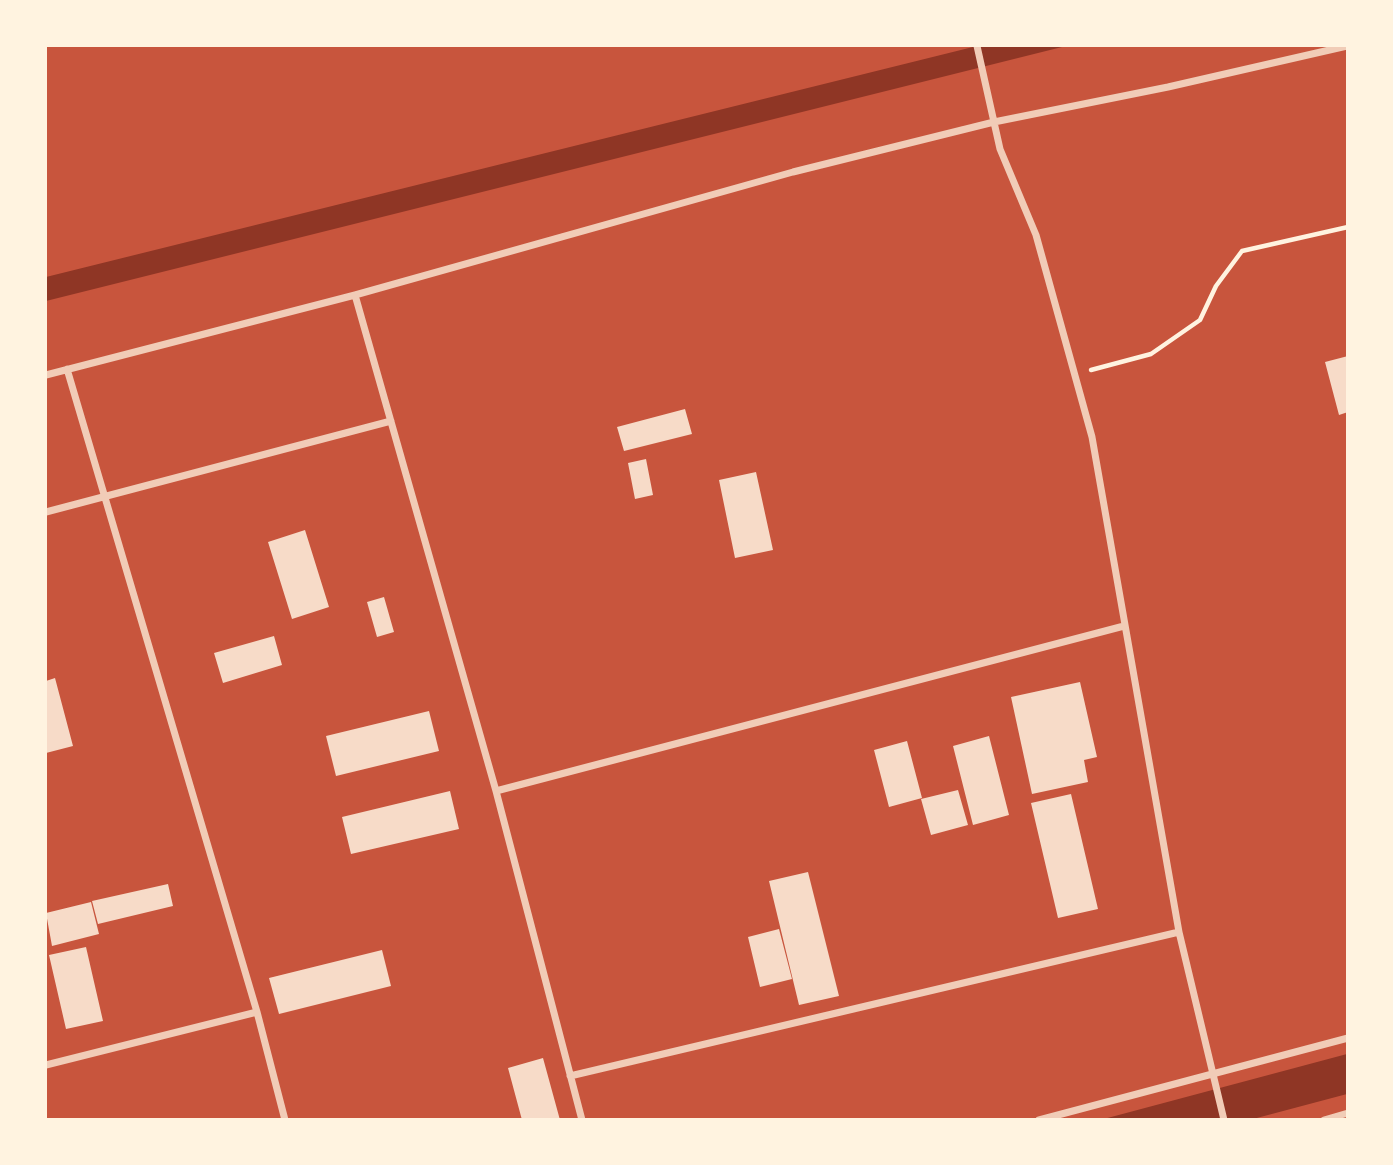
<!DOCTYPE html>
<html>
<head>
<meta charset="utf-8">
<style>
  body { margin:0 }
  #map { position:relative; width:1393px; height:1165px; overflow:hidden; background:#c8553d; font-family:"IBM Plex Sans",sans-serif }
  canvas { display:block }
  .frame { position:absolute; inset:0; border:47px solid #fff3e0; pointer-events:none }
</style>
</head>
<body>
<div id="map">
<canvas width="1393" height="1165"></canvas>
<div class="frame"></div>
</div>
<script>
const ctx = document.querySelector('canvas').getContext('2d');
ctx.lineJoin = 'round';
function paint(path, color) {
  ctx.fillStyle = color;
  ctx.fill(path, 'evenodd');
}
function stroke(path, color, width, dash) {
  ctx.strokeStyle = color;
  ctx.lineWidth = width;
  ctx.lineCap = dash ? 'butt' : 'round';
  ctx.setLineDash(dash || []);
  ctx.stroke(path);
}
paint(new Path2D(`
  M 977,46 L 1066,46 L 46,301 L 46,277 Z
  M 1347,1054 L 1347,1094 L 1253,1119 L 1100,1120 Z`), '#8f3625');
paint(new Path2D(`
  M 1348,356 L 1348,412 L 1339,415 L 1325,362 Z
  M 685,409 L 692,434 L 624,451 L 617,427 Z
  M 646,459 L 653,495 L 635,499 L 628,463 Z
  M 756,472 L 773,550 L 735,558 L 719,480 Z
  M 305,530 L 329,607 L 292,619 L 268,542 Z
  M 384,597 L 394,632 L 377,637 L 367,602 Z
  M 274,636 L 282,665 L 223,683 L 214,653 Z
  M 55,678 L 73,746 L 46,753 L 46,681 Z
  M 1080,682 L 1097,757 L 1084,760 L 1088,782 L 1032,794 L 1011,697 Z
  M 429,711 L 439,751 L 336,776 L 326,736 Z
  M 989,736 L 1009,815 L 973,825 L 953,746 Z
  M 907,741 L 922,798 L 889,807 L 874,750 Z
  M 958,790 L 968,825 L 931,835 L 921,799 Z
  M 450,791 L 459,829 L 351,854 L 342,817 Z
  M 1071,794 L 1098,909 L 1058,918 L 1031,803 Z
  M 808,872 L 839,996 L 799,1005 L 769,881 Z
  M 168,884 L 173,906 L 98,924 L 92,901 Z
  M 91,902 L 99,934 L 52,946 L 46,913 Z
  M 779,929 L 792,979 L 760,987 L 748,937 Z
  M 86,947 L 103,1021 L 66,1029 L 49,955 Z
  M 382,950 L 391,986 L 279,1014 L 269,978 Z
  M 543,1058 L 560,1120 L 522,1120 L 508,1068 Z`), '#f7dbc8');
stroke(new Path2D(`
  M 1091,370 L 1151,354 L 1200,320 L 1216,286 L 1242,251 L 1348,227`), '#fff3e0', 4.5);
stroke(new Path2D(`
  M 977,46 L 1000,149 L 1036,235 L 1092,437 L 1179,932 L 1224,1120
  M 355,295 L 496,791 L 582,1120
  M 67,369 L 257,1012 L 285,1120
  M 46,375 L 355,295 L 793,172 L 994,122 L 1168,87 L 1347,46
  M 46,512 L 391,421
  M 496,791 L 1124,626
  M 46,1065 L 257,1012
  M 570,1076 L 1179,932
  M 1039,1120 L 1348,1038
  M 1324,1120 L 1348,1113`), '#f1ccb7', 7);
</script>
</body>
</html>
